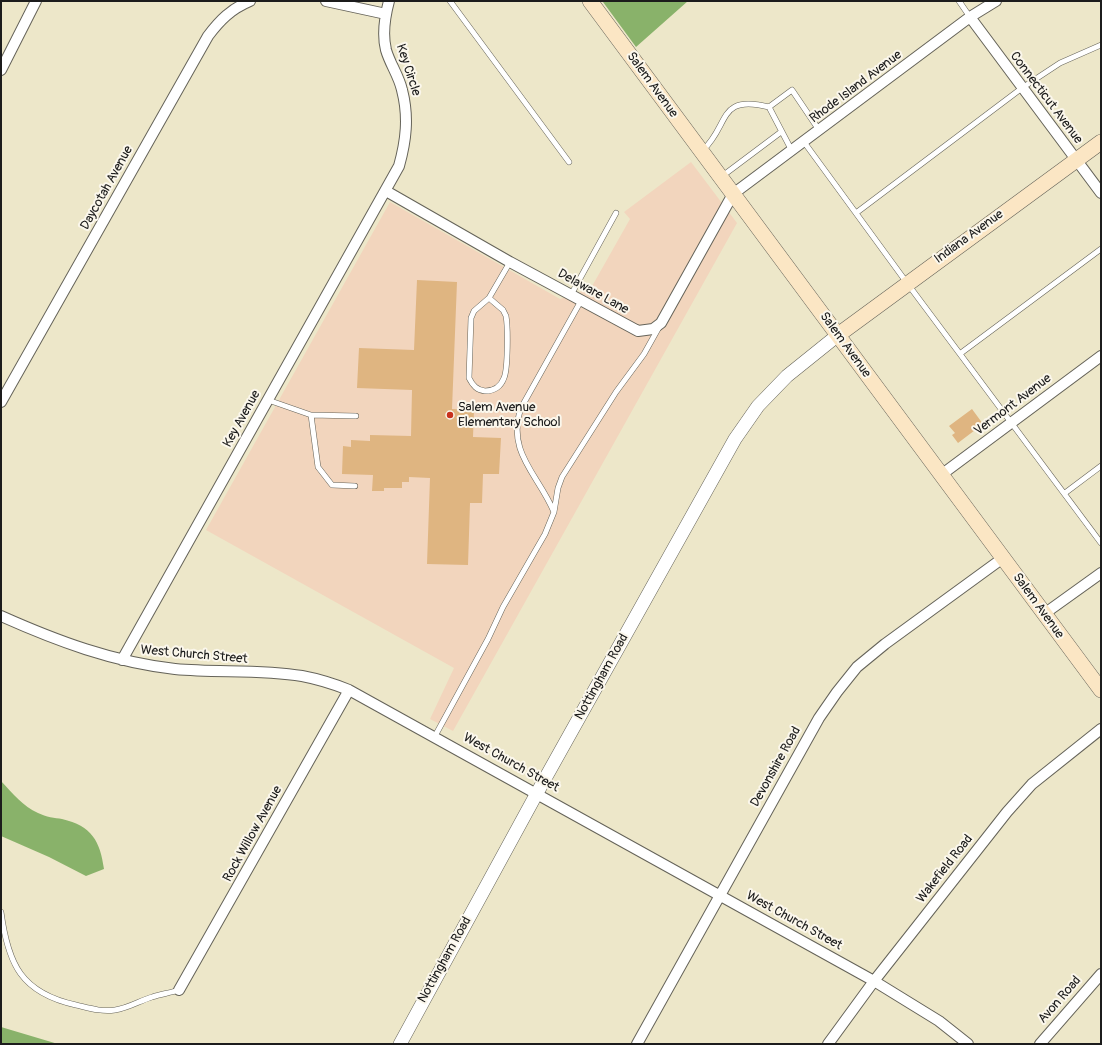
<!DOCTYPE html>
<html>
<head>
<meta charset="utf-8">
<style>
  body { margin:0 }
  #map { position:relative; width:1102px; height:1045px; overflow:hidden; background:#ede7c9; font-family:Pangolin,sans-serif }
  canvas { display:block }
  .frame { position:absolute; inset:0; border:2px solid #1c1c1c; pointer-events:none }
</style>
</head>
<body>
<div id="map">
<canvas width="1102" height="1045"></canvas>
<div class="frame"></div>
</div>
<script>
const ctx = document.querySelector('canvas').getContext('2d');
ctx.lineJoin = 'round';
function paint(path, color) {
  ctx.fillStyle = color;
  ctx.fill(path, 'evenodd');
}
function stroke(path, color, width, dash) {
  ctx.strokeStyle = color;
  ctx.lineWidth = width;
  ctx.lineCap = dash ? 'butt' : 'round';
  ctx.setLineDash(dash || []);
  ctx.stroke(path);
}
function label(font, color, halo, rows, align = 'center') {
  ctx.font = font + ' Pangolin,sans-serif';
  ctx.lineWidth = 4;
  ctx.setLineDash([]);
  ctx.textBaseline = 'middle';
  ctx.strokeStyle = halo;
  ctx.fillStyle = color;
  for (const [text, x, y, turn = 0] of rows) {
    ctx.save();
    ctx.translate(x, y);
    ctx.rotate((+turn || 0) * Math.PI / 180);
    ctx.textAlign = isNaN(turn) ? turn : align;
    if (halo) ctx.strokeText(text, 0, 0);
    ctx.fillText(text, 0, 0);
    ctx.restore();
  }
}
paint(new Path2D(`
  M 691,162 L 737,223 L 453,731 L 430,719 L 454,668 L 206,530 L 390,202 L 560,299 L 591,288 L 630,219 L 624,212 Z`), '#f2d5bd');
paint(new Path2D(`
  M 604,1 L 688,1 L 636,47 L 603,2 Z
  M 1,781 C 13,794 23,806 38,813 C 46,817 55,818 62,819 C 92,826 100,841 104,869 L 86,876 L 49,857 L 1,836 Z
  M 1,1027 L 58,1044 L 1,1044 Z`), '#89b26a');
paint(new Path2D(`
  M 417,280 L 457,282 L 452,409 L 474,410 L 473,437 L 501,438 L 499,474 L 483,474 L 482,503 L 470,503 L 468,565 L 427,564 L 430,478 L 409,477 L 409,482 L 402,482 L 402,488 L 384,488 L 384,491 L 372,491 L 373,475 L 342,474 L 343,446 L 351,447 L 351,440 L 370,441 L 370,435 L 411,436 L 412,390 L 357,388 L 359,348 L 414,350 Z
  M 972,409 L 983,424 L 958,443 L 952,435 L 955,433 L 949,426 Z`), '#dfb581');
const service = new Path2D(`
  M 450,1 L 569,162
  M 959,1 L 970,17
  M 769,107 L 792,90 L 819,130
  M 804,142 L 907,283 L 1101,543
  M 703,150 C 730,125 717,94 769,107 L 792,151
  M 721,177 L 781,132
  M 856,213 L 1022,88 L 1060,63 L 1101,45
  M 572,293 L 616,213
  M 489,298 L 503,310 L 506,316 C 508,327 508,369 504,378 C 501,386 495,391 485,391 C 477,390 473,386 469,378 L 471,318 L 474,311 L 489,298 L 510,262
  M 961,353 L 1101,249
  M 268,400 L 311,415 L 356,416
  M 311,415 L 318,467 L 332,485 L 355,486
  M 1065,493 L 1101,466
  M 554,512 C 538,474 506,452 521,408 L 582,299
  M 435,736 L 488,639 L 503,607 L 545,534 L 554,512 L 558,488 L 562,477 L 616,392 L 644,354 L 658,329
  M 1,912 C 8,964 21,993 76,1005 C 89,1008 101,1012 115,1010 C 129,1008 139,1001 152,997 C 161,994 170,993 179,990`);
const minor = new Path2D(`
  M 326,1 L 386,14
  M 970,17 L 1101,193
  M 1,70 L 36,1
  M 386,191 L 510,262 L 638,331 L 653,329 L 661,323 L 733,194 L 970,17 L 996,1
  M 1,402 L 208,36 C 220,20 231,9 250,1
  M 941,475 L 1101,356
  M 1044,614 L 1101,573
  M 1,616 C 57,641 113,662 175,669 C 217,673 260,669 302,676 C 318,679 334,684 349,690 L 874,981 L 939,1021 L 968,1044
  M 122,660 L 399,166 C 406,141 409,117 402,90 C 399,76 390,64 386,50 C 382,34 385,16 389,1
  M 179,990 L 349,690
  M 637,1044 L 819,718 L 837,692 L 857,667 L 885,644 L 1003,558
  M 828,1044 L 874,981 L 1007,812 L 1032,784 L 1101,729
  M 1040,1044 L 1101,974`);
const tertiary = new Path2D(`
  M 400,1044 L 537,793 L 735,439 L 758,406 L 787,376 L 838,335`);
const secondary = new Path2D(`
  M 590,1 L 1101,690
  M 838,335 L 1101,142`);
stroke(service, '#656359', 6);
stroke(minor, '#656359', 12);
stroke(tertiary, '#656359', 14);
stroke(secondary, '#656359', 16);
stroke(service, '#fff', 5);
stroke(minor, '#fff', 10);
stroke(tertiary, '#fff', 13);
stroke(secondary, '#fbe6c4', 15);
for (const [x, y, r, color] of [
  [450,415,4,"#c8321e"]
]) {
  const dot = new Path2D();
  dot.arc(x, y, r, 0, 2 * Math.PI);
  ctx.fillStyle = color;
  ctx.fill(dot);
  stroke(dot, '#fbf7ec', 1.5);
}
label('13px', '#1c1c1c', '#fbf7ec', [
  ["Key Circle",408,70,72],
  ["Salem Avenue",652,85,54],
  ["Rhode Island Avenue",856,87,-37],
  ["Connecticut Avenue",1046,98,53],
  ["Daycotah Avenue",107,188,-61],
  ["Indiana Avenue",969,237,-36],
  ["Delaware Lane",593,292,29],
  ["Salem Avenue",845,345,54],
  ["Vermont Avenue",1013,405,-37],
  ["Key Avenue",242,419,-61],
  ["Salem Avenue",1038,606,54],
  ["West Church Street",194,655,5],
  ["Nottingham Road",602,677,-61],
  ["West Church Street",511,763,29],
  ["Devonshire Road",776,767,-61],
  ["Rock Willow Avenue",253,834,-61],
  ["Wakefield Road",945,869,-52],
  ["West Church Street",794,921,29],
  ["Nottingham Road",445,960,-61],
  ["Avon Road",1060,1000,-49]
]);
label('13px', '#1c1c1c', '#fbf7ec', [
  ["Salem Avenue",458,408],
  ["Elementary School",458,423]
], 'left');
</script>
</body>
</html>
